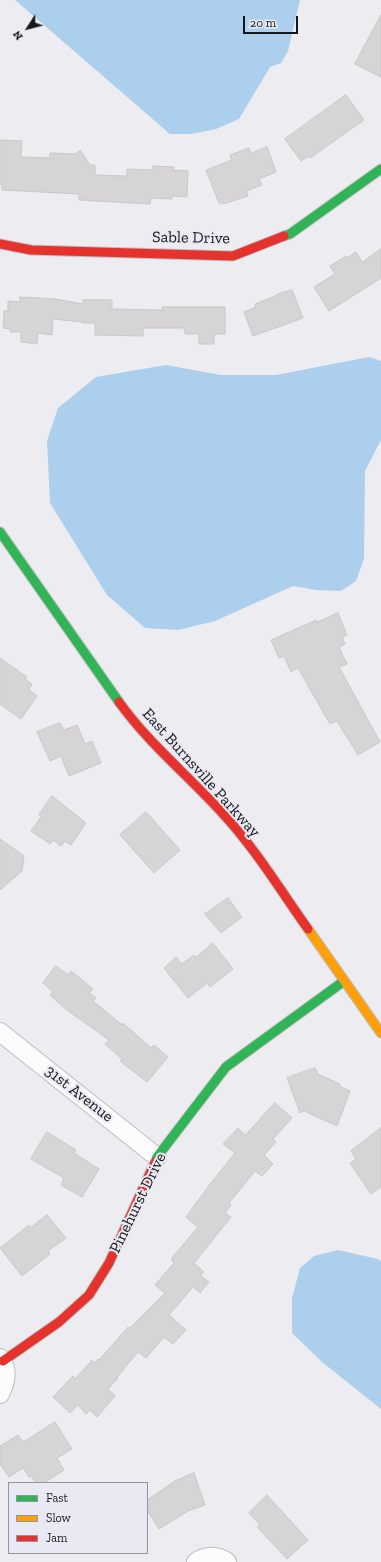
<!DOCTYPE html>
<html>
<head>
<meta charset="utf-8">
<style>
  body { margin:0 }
  #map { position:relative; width:381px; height:1562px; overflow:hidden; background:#ececf1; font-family:"Zilla Slab",serif }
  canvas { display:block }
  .legend { position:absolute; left:8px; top:1482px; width:140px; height:72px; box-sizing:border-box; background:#e9e9f4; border:1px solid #95959d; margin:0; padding:5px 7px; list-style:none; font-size:12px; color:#17171a }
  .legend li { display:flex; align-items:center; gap:8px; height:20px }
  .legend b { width:20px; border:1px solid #95959d }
  .north { position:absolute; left:8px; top:8px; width:40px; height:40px; -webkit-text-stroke:3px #e9e9f4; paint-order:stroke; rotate:234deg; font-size:11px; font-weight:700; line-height:16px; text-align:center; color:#17171a }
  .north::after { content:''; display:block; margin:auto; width:14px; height:18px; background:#17171a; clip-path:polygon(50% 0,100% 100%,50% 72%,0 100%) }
  .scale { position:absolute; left:243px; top:16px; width:55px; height:18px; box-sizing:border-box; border:2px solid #17171a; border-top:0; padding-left:5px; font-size:12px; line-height:14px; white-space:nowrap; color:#17171a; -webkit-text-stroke:3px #e9e9f4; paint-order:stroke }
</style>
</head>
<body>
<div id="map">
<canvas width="381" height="1562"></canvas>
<ul class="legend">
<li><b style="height:5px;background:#30b455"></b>Fast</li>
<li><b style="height:5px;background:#ff9f0a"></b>Slow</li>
<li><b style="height:5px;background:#e5322d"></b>Jam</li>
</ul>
<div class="north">N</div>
<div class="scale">20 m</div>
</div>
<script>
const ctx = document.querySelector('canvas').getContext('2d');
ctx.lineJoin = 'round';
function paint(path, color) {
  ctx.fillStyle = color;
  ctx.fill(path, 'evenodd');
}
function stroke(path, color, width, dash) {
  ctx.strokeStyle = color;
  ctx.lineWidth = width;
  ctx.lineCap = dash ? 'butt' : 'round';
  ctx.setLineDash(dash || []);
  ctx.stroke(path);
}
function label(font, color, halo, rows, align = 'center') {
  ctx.font = font + ' "Zilla Slab",serif';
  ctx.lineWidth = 4;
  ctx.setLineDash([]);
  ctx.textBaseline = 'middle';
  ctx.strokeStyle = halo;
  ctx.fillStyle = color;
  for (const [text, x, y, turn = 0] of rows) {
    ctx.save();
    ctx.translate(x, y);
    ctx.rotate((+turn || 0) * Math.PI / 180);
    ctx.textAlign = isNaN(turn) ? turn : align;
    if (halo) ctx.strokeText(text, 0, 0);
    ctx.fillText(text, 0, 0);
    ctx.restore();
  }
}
paint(new Path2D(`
  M 15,0 L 300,0 L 288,51 L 281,63 L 270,67 L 239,119 L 216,129 L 191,134 L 170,134 Z
  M 369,357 L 381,361 L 381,440 L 365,471 L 364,559 L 356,581 L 341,591 L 316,590 L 293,586 L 215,621 L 178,630 L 145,628 L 107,595 L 50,503 L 47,441 L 58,408 L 96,377 L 166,365 L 221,375 L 276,375 Z
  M 338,1250 L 378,1259 L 381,1261 L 381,1409 L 322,1362 L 292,1333 L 292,1298 L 300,1268 L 314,1256 Z`), '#accfee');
const building = new Path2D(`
  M 381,15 L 381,77 L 355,64 Z
  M 346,95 L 364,120 L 310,158 L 309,156 L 301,161 L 285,139 Z
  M 0,140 L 22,141 L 21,157 L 50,158 L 50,153 L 76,154 L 80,150 L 90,165 L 95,165 L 95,175 L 127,176 L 127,169 L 153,170 L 153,166 L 174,167 L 173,170 L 188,171 L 187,197 L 172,196 L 172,199 L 151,198 L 150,204 L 79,200 L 79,194 L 2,190 L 2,184 L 0,184 Z
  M 267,147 L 276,172 L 259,179 L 262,185 L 246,191 L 248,196 L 223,204 L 222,203 L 219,203 L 206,170 L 232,160 L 230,155 L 249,148 L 251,153 Z
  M 381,249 L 381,278 L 329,311 L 314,287 L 335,274 L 330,266 L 346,256 L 347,258 L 356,252 L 362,262 Z
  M 292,290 L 303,318 L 253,336 L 244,312 L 256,307 L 255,304 L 276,296 L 276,295 Z
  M 20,297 L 55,299 L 83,304 L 83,300 L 112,300 L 112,309 L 162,310 L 162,307 L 225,307 L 225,334 L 214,334 L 214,344 L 199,344 L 199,334 L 185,334 L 184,328 L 143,328 L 143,336 L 95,335 L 95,323 L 82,323 L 82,322 L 53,319 L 52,335 L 38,333 L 37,344 L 21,342 L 21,332 L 10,332 L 10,329 L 3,328 L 4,311 L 8,311 L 8,301 L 20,302 Z
  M 338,613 L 347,635 L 342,637 L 345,644 L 339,647 L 347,664 L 339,667 L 380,742 L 358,755 L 337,721 L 330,724 L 298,668 L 291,672 L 284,656 L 279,658 L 271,640 L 316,620 L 317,622 Z
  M 0,658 L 27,677 L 25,679 L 32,684 L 29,690 L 37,696 L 21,719 L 0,704 Z
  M 60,723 L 64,730 L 77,725 L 85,744 L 92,741 L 101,763 L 69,776 L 61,756 L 50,761 L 37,732 Z
  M 52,796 L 86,823 L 71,845 L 65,841 L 61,846 L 53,840 L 50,844 L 31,831 L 41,817 L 39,815 Z
  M 146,812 L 180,850 L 154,873 L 120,835 Z
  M 0,839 L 24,856 L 22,871 L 0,890 Z
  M 228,898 L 242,917 L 221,933 L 205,914 Z
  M 213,943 L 233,969 L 210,987 L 207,983 L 188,998 L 164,968 L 176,957 L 182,964 L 194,955 L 196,957 Z
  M 56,966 L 68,975 L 71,971 L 93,989 L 89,993 L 96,998 L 93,1001 L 122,1025 L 123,1023 L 151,1048 L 154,1045 L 168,1057 L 147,1082 L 120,1061 L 122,1059 L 105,1044 L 109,1040 L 67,1010 L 50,995 L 53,992 L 43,983 Z
  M 315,1068 L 318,1074 L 340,1084 L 339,1086 L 350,1091 L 337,1126 L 304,1111 L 300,1113 L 287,1078 Z
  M 275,1103 L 292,1118 L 273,1139 L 276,1142 L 264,1155 L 273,1164 L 262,1176 L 255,1171 L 229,1203 L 231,1205 L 225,1213 L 231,1217 L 194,1263 L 204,1272 L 200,1275 L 209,1282 L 200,1293 L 193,1287 L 169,1315 L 186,1330 L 173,1344 L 164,1337 L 146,1358 L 138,1352 L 117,1377 L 118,1378 L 108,1389 L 115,1396 L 97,1417 L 90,1410 L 86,1414 L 78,1405 L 70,1413 L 53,1397 L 73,1376 L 75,1379 L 92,1360 L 94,1363 L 98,1359 L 99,1360 L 128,1327 L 130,1328 L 165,1293 L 155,1285 L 174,1263 L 171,1259 L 198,1227 L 186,1217 L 208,1187 L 235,1153 L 223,1144 L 238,1128 L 245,1135 Z
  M 381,1128 L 381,1187 L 371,1194 L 350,1163 L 356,1159 L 351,1151 Z
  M 47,1132 L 76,1150 L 74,1153 L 99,1169 L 82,1197 L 61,1185 L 64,1178 L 31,1159 Z
  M 47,1215 L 66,1238 L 48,1251 L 50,1254 L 22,1276 L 0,1248 L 29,1225 L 31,1227 Z
  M 55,1422 L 72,1449 L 57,1458 L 64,1470 L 44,1483 L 36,1483 L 31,1476 L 29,1477 L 23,1468 L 9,1477 L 0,1464 L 0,1446 L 18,1435 L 23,1442 Z
  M 194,1473 L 205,1505 L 188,1511 L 159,1529 L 147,1510 L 147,1500 L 175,1481 Z
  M 267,1495 L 308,1540 L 287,1559 L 257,1527 L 260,1525 L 249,1513 Z`);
paint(building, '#d6d4d5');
stroke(building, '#c9c8c8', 1);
const street = new Path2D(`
  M 0,1032 L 157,1157
  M 0,1358 C 9,1369 6,1382 0,1394
  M 196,1562 C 206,1555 217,1555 227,1562`);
const fast = new Path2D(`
  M 284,236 L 290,234 L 381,169
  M 0,532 L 119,702
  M 155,1162 L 157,1157 L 226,1067 L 344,981`);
const slow = new Path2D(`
  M 308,929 L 381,1033`);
const jam = new Path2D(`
  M 0,244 L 31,250 L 233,256 L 284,236
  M 119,702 C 149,744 190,777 225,816 C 256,850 281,891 308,929
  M 3,1361 L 59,1322 L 89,1295 L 109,1263 L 155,1162`);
stroke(street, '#bebec2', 20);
stroke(fast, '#bebec2', 11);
stroke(slow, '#bebec2', 11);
stroke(jam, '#bebec2', 11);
stroke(street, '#fcfcfd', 18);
stroke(fast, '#30b455', 9);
stroke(slow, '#ff9f0a', 9);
stroke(jam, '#e5322d', 9);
label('16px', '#17171a', '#e9e9f4', [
  ["Sable Drive",191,238,1],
  ["East Burnsville Parkway",201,773,48],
  ["31st Avenue",79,1094,38],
  ["Pinehurst Drive",138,1203,-64]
]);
</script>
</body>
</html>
